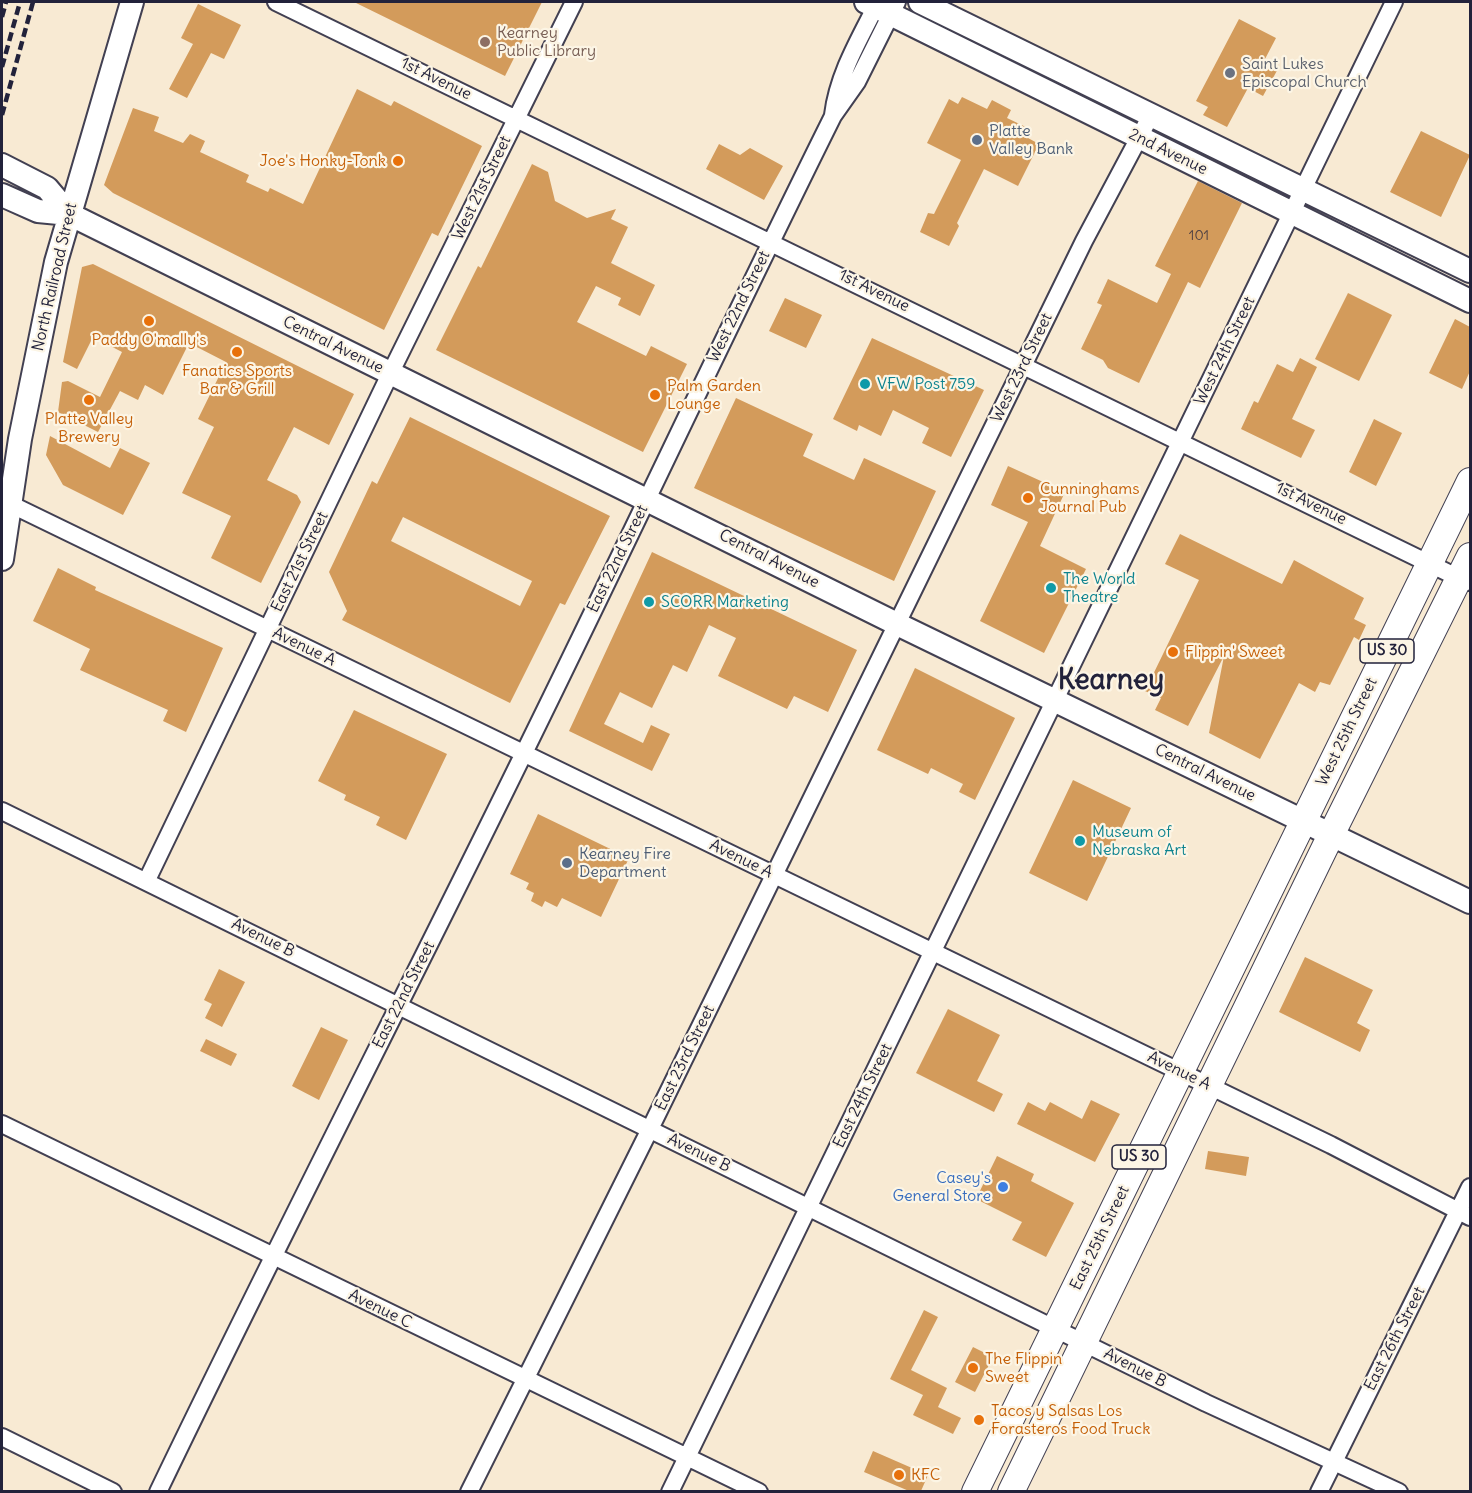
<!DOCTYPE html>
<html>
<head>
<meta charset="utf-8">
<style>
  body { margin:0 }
  #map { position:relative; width:1472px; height:1493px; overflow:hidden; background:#f8ead3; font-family:Delius,sans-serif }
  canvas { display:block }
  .frame { position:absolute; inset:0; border:3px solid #22223b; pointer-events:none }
</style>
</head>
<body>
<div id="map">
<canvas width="1472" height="1493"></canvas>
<div class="frame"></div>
</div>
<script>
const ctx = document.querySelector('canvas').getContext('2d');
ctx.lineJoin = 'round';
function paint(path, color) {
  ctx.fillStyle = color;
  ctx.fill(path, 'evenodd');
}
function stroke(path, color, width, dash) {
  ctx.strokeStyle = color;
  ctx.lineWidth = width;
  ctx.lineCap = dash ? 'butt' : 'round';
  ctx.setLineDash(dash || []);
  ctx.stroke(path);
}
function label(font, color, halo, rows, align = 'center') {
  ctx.font = font + ' Delius,sans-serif';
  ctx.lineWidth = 4.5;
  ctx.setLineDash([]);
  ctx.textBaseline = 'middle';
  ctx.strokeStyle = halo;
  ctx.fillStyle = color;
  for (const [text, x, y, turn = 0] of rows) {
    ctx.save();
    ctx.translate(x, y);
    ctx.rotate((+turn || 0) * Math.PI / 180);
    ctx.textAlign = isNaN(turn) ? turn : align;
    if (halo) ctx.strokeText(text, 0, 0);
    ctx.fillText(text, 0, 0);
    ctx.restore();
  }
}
paint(new Path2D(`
  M 354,2 L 542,2 L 505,76 Z
  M 198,4 L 241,25 L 224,59 L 211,53 L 187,98 L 169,89 L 193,44 L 181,38 Z
  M 1239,19 L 1276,38 L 1265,59 L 1279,67 L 1263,96 L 1248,88 L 1227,127 L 1203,115 L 1208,107 L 1196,101 Z
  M 357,89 L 391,106 L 394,101 L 482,146 L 438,236 L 432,233 L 384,330 L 113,193 L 104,185 L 133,108 L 159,117 L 154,131 L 183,143 L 190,134 L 205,141 L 200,152 L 249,175 L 246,182 L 268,192 L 270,188 L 303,204 Z
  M 962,97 L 987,109 L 992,100 L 1011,110 L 1007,118 L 1032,130 L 1028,138 L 1039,144 L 1018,186 L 984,169 L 957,223 L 959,226 L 949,246 L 920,232 L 928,213 L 934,214 L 961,160 L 927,143 L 949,99 L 958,104 Z
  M 1421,131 L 1470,155 L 1441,217 L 1390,192 Z
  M 719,144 L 740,155 L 750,148 L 783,166 L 764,200 L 706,169 Z
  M 532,164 L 548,172 L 555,201 L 587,218 L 616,209 L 611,219 L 628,227 L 611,263 L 655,285 L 640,316 L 618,305 L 621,298 L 596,286 L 577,322 L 646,356 L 651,346 L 687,364 L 643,452 L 436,350 L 478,266 L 481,268 Z
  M 1198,181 L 1242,203 L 1200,288 L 1188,282 L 1139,383 L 1108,368 L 1103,360 L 1081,349 L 1102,305 L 1097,303 L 1108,279 L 1157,303 L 1171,274 L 1155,266 Z
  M 93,264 L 354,394 L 329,445 L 294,427 L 267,480 L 297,495 L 301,502 L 261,583 L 211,558 L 231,516 L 182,493 L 214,427 L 198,419 L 226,362 L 189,343 L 163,395 L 145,385 L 138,400 L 120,391 L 98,432 L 58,412 L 62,382 L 68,381 L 100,397 L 122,352 L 93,337 L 77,369 L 63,362 L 82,267 Z
  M 1348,293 L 1392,315 L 1359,381 L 1315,359 Z
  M 785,298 L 822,315 L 806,348 L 769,331 Z
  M 1455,319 L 1470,327 L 1470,371 L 1462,389 L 1429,373 Z
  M 872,338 L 984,390 L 951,457 L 922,443 L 929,428 L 893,410 L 881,436 L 859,425 L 857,431 L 833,419 Z
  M 1300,358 L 1317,367 L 1292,419 L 1315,430 L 1301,458 L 1241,429 L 1254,401 L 1258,403 L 1277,364 L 1293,372 Z
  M 736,398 L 813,434 L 803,456 L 854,480 L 864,458 L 936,491 L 894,581 L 694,488 Z
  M 410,417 L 610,516 L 565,605 L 560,603 L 510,703 L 342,620 L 347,611 L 329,572 L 372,481 L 377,484 ZM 403,517 L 532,581 L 520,606 L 391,541 Z
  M 1374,419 L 1402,433 L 1376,486 L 1349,472 Z
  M 50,436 L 110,468 L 120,448 L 150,463 L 123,515 L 63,485 L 46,455 Z
  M 1008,466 L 1065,492 L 1040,546 L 1086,569 L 1044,653 L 980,621 L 1028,522 L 991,505 Z
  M 1180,534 L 1282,584 L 1294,560 L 1364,598 L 1354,619 L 1366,625 L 1359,640 L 1354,637 L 1330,685 L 1320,682 L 1315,692 L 1299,683 L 1260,759 L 1209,733 L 1224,656 L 1188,726 L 1155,710 L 1161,698 L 1145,691 L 1199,580 L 1165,564 Z
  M 652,552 L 857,650 L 828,712 L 794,696 L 787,709 L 718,676 L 736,638 L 709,625 L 687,672 L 673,665 L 652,708 L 620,692 L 604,724 L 643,743 L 651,725 L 670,734 L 652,771 L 569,731 Z
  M 58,568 L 96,587 L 95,590 L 223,648 L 186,732 L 163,721 L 168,710 L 80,670 L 90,649 L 33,621 Z
  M 915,668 L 1015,718 L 975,800 L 959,792 L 963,784 L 931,768 L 928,774 L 877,750 Z
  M 354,710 L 447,754 L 406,840 L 376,825 L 380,817 L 344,800 L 346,795 L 318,781 Z
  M 1073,780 L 1131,808 L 1087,901 L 1029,873 Z
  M 538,814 L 629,858 L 601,917 L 562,898 L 557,907 L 545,901 L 542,907 L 531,901 L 534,893 L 526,889 L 529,883 L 510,874 Z
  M 1305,957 L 1373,990 L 1357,1023 L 1370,1030 L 1360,1052 L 1279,1012 Z
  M 219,969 L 245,982 L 222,1027 L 205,1018 L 212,1004 L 204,1000 Z
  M 948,1009 L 1000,1035 L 977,1081 L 1003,1094 L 994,1112 L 916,1073 Z
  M 321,1027 L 348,1040 L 319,1100 L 292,1086 Z
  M 206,1039 L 237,1054 L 231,1066 L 200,1051 Z
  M 1091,1100 L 1120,1114 L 1095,1162 L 1017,1124 L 1028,1102 L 1045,1111 L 1050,1102 L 1082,1119 Z
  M 1208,1151 L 1249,1157 L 1246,1176 L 1205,1169 Z
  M 997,1156 L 1034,1174 L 1031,1181 L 1074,1203 L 1046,1257 L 1012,1240 L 1022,1222 L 976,1199 Z
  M 924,1310 L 938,1317 L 911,1370 L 947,1388 L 938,1407 L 961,1418 L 953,1434 L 913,1415 L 923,1395 L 890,1379 Z
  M 973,1347 L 993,1357 L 975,1392 L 955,1382 Z
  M 873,1451 L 928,1475 L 921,1491 L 909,1491 L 864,1472 Z`), '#d39b5b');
const street = new Path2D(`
  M 276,2 L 1467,582
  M 833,115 C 838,74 860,38 878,2
  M 10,504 L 1331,1145 L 1470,1217
  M 2,811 L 1206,1403 L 1399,1492
  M 147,880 L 390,374 L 574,2
  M 2,1124 L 759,1492
  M 2,1437 L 113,1492
  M 158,1492 C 277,1244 403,1000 524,753 C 628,542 728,327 833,116 L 857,82 L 897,2
  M 469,1492 L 650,1129 L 1084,241 L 1151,115
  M 670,1492 L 1394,2
  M 1319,1492 L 1470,1187`);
const secondary = new Path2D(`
  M 866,2 L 1470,301
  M 920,2 L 1470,271
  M 2,165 L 47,188 L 69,214
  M 2,195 L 38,211 L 69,214 L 897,624 L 1470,902
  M 2,559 L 20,439 L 56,262 L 132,2`);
const primary = new Path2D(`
  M 975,1492 L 1470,481
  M 1011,1492 L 1331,835 L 1470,556`);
stroke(street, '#424052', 20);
stroke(secondary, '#424052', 26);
stroke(primary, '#424052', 28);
stroke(street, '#fff', 16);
stroke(secondary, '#fff', 22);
stroke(primary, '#fff', 26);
stroke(new Path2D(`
  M 2,17 L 6,2
  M 2,67 L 20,2
  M 2,115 L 33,2`), '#22223b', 4.5, [9, 4.5]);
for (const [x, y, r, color] of [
  [485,42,6,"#8d6e63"],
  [1230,73,6,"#6b7280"],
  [977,140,6,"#5c6f8a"],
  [398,161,6,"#e8710a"],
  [149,321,6,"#e8710a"],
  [237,352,6,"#e8710a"],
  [865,384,6,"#0f9aa8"],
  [655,395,6,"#e8710a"],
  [89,400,6,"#e8710a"],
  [1028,498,6,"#e8710a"],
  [1051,588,6,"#0f9aa8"],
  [649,602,6,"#0f9aa8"],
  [1173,652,6,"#e8710a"],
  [1080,841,6,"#0f9aa8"],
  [567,863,6,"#5c6f8a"],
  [1003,1187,6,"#3f7fe0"],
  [973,1368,6,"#e8710a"],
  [979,1420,6,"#e8710a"],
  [899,1475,6,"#e8710a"]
]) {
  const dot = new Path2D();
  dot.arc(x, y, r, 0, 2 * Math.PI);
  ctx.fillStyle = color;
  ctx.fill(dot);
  stroke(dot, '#fcf5e5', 2);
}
label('14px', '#4e4043', null, [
  ["101",1199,236]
]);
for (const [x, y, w] of [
  [1387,651,54],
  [1139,1157,54]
]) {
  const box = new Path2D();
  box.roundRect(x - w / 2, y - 12, w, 24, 4.5);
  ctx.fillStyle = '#fcf5e5';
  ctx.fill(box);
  stroke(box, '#22223b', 1.5);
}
label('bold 15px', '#22223b', null, [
  ["US 30",1387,651],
  ["US 30",1139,1157]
]);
label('16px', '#785e54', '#fcf5e5', [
  ["Kearney",497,33],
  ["Public Library",497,51]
], 'left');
label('16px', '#5b616d', '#fcf5e5', [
  ["Saint Lukes",1242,64],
  ["Episcopal Church",1242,82]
], 'left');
label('16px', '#22223b', '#fcf5e5', [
  ["1st Avenue",436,79,26],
  ["2nd Avenue",1168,152,26],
  ["West 21st Street",482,188,-64],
  ["North Railroad Street",55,277,-77],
  ["1st Avenue",874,291,26],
  ["West 22nd Street",739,307,-64],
  ["Central Avenue",333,345,26],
  ["West 24th Street",1225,351,-64],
  ["West 23rd Street",1022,368,-64],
  ["1st Avenue",1311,504,26],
  ["East 22nd Street",618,559,-64],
  ["Central Avenue",769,559,27],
  ["East 21st Street",300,562,-64],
  ["Avenue A",304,647,26],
  ["West 25th Street",1347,732,-64],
  ["Central Avenue",1205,773,26],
  ["Avenue A",741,859,26],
  ["Avenue B",263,938,26],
  ["East 22nd Street",404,995,-63],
  ["East 23rd Street",685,1058,-64],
  ["Avenue A",1179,1071,26],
  ["East 24th Street",863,1096,-64],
  ["Avenue B",699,1153,26],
  ["East 25th Street",1100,1238,-64],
  ["Avenue C",380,1309,26],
  ["East 26th Street",1395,1339,-63],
  ["Avenue B",1135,1368,27]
]);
label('16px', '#4e5e75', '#fcf5e5', [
  ["Platte",989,131],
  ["Valley Bank",989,149],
  ["Kearney Fire",579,854],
  ["Department",579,872]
], 'left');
label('16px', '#c56008', '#fcf5e5', [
  ["Joe's Honky-Tonk",386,161,"right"],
  ["Paddy O'mally's",149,340,"center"],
  ["Fanatics Sports",237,371,"center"],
  ["Bar & Grill",237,389,"center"],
  ["Palm Garden",667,386],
  ["Lounge",667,404],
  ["Platte Valley",89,419,"center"],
  ["Brewery",89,437,"center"],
  ["Cunninghams",1040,489],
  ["Journal Pub",1040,507],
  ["Flippin' Sweet",1185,652],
  ["The Flippin",985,1359],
  ["Sweet",985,1377],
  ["Tacos y Salsas Los",991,1411],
  ["Forasteros Food Truck",991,1429],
  ["KFC",911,1475]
], 'left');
label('16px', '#0d838f', '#fcf5e5', [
  ["VFW Post 759",877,384],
  ["The World",1063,579],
  ["Theatre",1063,597],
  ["SCORR Marketing",661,602],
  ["Museum of",1092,832],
  ["Nebraska Art",1092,850]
], 'left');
label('16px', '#366cbe', '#fcf5e5', [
  ["Casey's",991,1178],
  ["General Store",991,1196]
], 'right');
label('bold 28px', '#22223b', '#fcf5e5', [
  ["Kearney",1111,681]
]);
</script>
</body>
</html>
